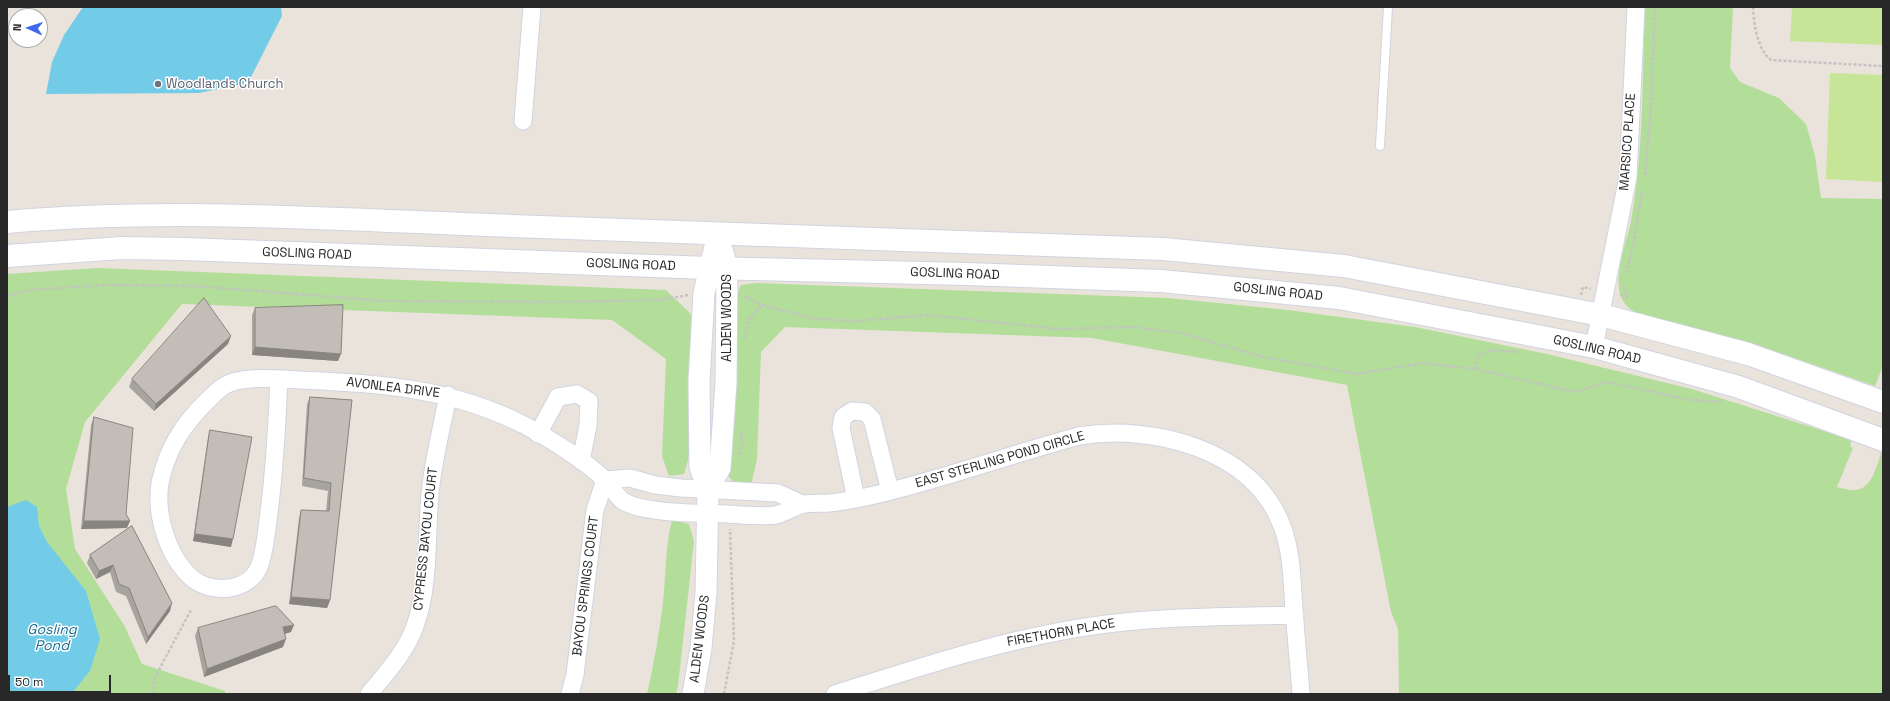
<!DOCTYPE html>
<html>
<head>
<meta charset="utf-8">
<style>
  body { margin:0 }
  #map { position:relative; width:1890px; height:701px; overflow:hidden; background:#eae3db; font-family:"Space Grotesk",sans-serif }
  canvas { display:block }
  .frame { position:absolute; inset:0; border:8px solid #282828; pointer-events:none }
  .north { position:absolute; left:8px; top:8px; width:40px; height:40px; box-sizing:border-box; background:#fff; border:1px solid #a9a9a9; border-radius:50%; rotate:273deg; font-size:11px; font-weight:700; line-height:16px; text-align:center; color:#282828 }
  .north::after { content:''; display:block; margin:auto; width:14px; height:18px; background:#4268f0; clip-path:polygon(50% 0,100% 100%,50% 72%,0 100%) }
  .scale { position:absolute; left:8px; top:675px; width:103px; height:18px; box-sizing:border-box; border:2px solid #282828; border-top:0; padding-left:5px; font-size:12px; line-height:14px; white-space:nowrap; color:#282828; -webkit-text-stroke:3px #fff; paint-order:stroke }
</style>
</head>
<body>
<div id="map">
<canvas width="1890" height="701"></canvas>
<div class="frame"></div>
<div class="north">N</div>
<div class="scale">50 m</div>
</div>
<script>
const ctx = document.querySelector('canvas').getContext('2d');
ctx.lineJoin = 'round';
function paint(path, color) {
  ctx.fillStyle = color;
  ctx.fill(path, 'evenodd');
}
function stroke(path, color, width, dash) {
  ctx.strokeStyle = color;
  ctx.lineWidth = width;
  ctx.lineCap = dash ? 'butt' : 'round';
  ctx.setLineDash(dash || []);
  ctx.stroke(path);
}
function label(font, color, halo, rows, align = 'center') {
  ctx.font = font + ' "Space Grotesk",sans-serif';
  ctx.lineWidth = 3;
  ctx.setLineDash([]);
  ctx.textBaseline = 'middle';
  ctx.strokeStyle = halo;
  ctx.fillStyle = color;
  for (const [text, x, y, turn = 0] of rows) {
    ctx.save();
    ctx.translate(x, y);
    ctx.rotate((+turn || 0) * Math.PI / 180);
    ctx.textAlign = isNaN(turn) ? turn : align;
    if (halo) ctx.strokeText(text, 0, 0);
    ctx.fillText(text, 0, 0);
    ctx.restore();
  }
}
paint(new Path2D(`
  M 1645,7 L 1733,7 L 1730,68 L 1740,82 L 1779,98 L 1806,124 L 1815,156 L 1821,198 L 1883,199 L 1883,366 L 1875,386 C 1810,363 1744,341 1676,324 C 1661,320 1637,318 1626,305 C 1609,285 1626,245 1631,221 C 1644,151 1642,78 1645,7 Z
  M 97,268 L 666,290 L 691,314 L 689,457 L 684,474 L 669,476 L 662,456 L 666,359 L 612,320 L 182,304 L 85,422 L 66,489 L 75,549 L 124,625 L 142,664 L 225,691 L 225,694 L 7,694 L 7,274 Z
  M 756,283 L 1168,298 L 1288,310 L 1415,327 L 1547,354 L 1692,389 L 1852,440 L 1850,446 L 1853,448 L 1837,487 C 1842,488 1848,490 1853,490 C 1873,491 1877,463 1883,448 L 1883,694 L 1399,694 L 1398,629 L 1391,612 L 1347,385 L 1092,338 L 785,327 L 761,352 L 757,459 L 751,485 L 735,484 L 725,472 L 735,298 L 741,285 Z
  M 672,520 L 689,524 L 694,541 L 678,686 L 676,694 L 647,694 C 654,664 659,633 663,603 C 666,575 665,547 672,520 Z`), '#b3de9a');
paint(new Path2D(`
  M 1792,7 L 1883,7 L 1883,45 L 1790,41 Z
  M 1830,73 L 1883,75 L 1883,182 L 1826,179 Z`), '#c6e596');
paint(new Path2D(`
  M 83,7 L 281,7 L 282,16 L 248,83 L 199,93 L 46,94 L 52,62 L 64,35 Z
  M 26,500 L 37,507 L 39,526 L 47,542 L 86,591 L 100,639 L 90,671 L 72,693 L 69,694 L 7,694 L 7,507 Z`), '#72cce8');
const service = new Path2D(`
  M 1380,146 L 1388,7`);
const minor = new Path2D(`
  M 523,121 L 532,7
  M 1594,347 L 1628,177 L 1636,7
  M 279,379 C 277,424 275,468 269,512 C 267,528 265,552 259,567 C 248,592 213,594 193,579 C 168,558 155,515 160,483 C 167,449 183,424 208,400 C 214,394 221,386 230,383 C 249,376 279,379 299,380 C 379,383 451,388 524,425 C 547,437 586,461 605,480 C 611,486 616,496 623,501 C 644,514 701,513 727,514 C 742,515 760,517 776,515 C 785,513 793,507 801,505 C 810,502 820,504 829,503 C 850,501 871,496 891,491 C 954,475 1016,453 1079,436 C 1152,424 1254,449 1282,526 C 1292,552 1292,582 1294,609 C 1296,638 1299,666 1301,694
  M 538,434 L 558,397 L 577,394 L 589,401 L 588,425 L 581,461
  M 605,480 L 630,478 L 655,485 L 681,488 L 778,493 L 802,504
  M 856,499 L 841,428 L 843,417 L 852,411 L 865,412 L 872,419 L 890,491
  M 369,694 C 386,673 406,652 415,626 C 430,585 426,537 430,494 C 433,460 442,428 448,395
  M 570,694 L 575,675 L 595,510 L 605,480
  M 835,694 C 920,667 1004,639 1092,626 C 1159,616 1227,617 1295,615`);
const tertiary = new Path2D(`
  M 708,489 L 720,468 L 726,383 L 727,269 L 723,252
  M 693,694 L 701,648 L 706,593 L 708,489 L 700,467 L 699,381 L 704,293 L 718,234`);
const secondary = new Path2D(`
  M 7,222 C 175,207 344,220 512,226 C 729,235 946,241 1163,249 L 1344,266 L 1601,315 L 1748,354 L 1883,402
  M 7,256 L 122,248 L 183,249 L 709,268 L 967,274 L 1161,281 L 1339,298 L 1594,347 L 1739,387 L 1883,440`);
stroke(service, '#d0d4e1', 10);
stroke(minor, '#d0d4e1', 19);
stroke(tertiary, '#d0d4e1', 23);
stroke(secondary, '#d0d4e1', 24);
stroke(new Path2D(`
  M 1753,7 C 1754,24 1757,49 1771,60 L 1883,66
  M 1645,175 L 1651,106 L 1655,7
  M 1626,273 L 1634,242 L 1642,190
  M 1581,295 L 1583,287 L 1591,289
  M 1620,295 L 1627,297 L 1623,283
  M 7,296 L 30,290 L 106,285 L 195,286 L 384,301 L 556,302 L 660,300 L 688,295
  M 744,296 L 762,305 L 816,319 L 855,321 L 929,315 L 1058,329 L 1132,327 L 1181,333 L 1263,357 L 1357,374 L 1423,363 L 1475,369 L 1575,392 L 1607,382 L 1690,400 L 1723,402
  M 744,339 L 750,318 L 762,305
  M 1475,369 L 1478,355 L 1490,350 L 1520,352
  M 739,455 L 742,445 L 741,431
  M 153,694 L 154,679 L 191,610
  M 724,694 L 734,641 L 730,529`), '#c3c3c3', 2.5, [3, 2]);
stroke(service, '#fff', 8);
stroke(minor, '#fff', 17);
stroke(tertiary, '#fff', 21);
stroke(secondary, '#fff', 22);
paint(new Path2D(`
  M 255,308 L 338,361 L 252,355 L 252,315 Z
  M 228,344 L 154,411 L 129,387 L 132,379 Z
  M 310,397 L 352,400 L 330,600 L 327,608 L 289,604 L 299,518 L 301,510 L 326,511 L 328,491 L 302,486 L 307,404 Z
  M 94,417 L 126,514 L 127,528 L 81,529 L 91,425 Z
  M 210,430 L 231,547 L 193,541 L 208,438 Z
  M 132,526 L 170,611 L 146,644 L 126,596 L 116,592 L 110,572 L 96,579 L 87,563 L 90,555 Z
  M 198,628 L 291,632 L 285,634 L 283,647 L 204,677 L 195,636 Z`), '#a7a39d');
paint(new Path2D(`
  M 231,336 L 228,344 L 154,411 L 156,404 Z
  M 255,347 L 341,354 L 338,361 L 252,355 Z
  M 84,521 L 130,521 L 127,528 L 81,529 Z
  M 195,534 L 233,539 L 231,547 L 193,541 Z
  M 113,565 L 110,572 L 96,579 L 99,571 Z
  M 291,597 L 330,600 L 327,608 L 289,604 Z
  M 172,603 L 170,611 L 146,644 L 148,637 Z
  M 294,625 L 291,632 L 280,635 L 283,627 Z
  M 286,639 L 283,647 L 204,677 L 207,669 Z`), '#88847f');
const building = new Path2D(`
  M 204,298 L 231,336 L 156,404 L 132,379 Z
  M 343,305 L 341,354 L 255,347 L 255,308 Z
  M 310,397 L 352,400 L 330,600 L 291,597 L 301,510 L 329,511 L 331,483 L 304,478 Z
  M 94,417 L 133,428 L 126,514 L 130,521 L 84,521 Z
  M 210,430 L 252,437 L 233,539 L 195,534 Z
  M 132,526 L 172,603 L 148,637 L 129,588 L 119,584 L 113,565 L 99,571 L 90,555 Z
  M 276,606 L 294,625 L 283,627 L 286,639 L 207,669 L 198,628 Z`);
paint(building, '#c2bdb6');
stroke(building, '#88847f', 1);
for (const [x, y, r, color] of [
  [158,84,4,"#6b7280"]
]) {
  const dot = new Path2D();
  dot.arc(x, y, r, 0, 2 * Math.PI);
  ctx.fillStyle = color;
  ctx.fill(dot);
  stroke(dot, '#fff', 1.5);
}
label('13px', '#5b616d', '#fff', [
  ["Woodlands Church",166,84]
], 'left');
label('13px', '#282828', '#fff', [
  ["MARSICO PLACE",1628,142,-86],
  ["GOSLING ROAD",307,254,2],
  ["GOSLING ROAD",631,265,2],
  ["GOSLING ROAD",955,274,2],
  ["GOSLING ROAD",1278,292,6],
  ["ALDEN WOODS",727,318,-90],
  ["GOSLING ROAD",1597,350,13],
  ["AVONLEA DRIVE",393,388,7],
  ["EAST STERLING POND CIRCLE",1000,460,-16],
  ["CYPRESS BAYOU COURT",426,539,-84],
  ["BAYOU SPRINGS COURT",586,586,-83],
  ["FIRETHORN PLACE",1061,633,-10],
  ["ALDEN WOODS",700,639,-83]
]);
label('italic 14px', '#146a91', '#fff', [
  ["Gosling",52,630],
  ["Pond",52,646]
]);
</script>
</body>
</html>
